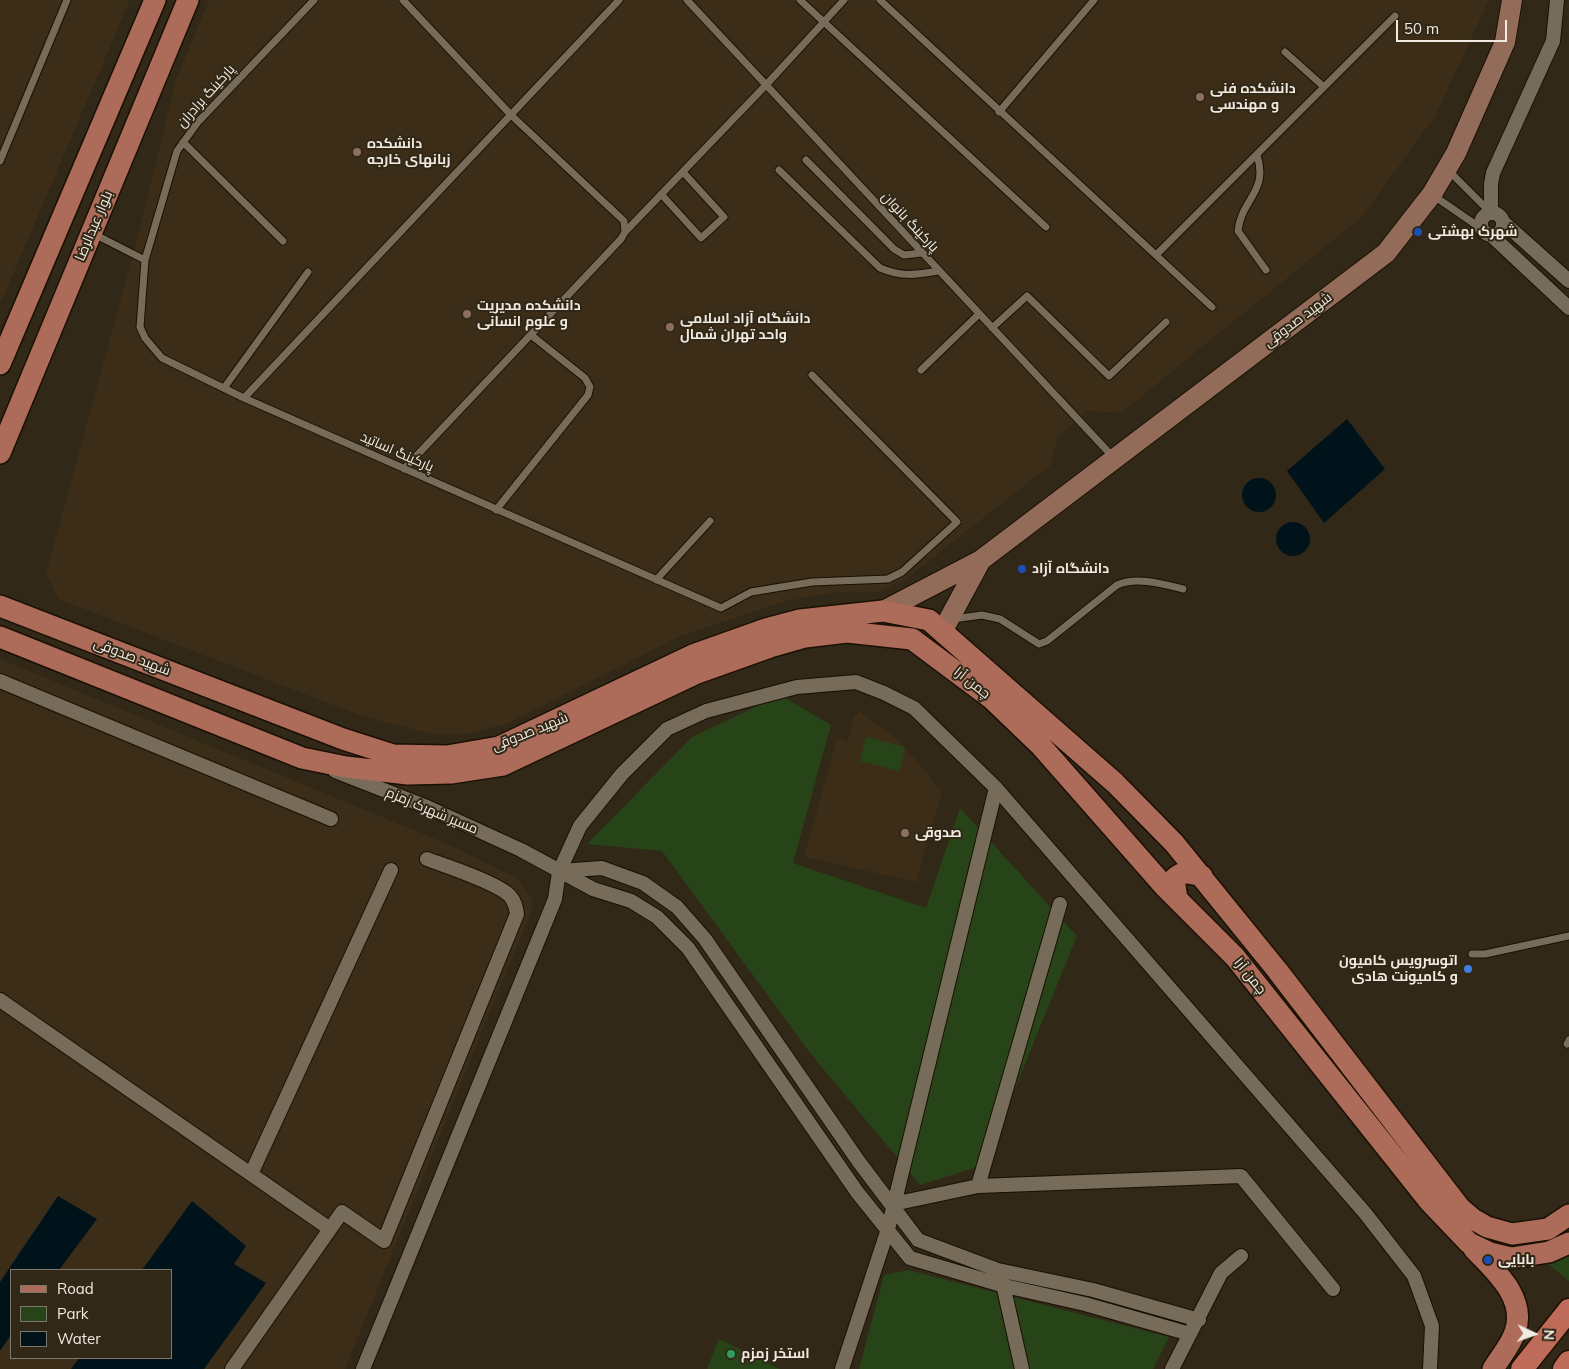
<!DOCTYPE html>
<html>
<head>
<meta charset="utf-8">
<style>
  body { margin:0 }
  #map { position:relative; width:1569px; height:1369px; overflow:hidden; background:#322818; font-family:Mulish,sans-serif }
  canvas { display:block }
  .legend { position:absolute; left:10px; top:1269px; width:162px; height:90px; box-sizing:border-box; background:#322818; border:1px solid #7e7668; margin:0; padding:6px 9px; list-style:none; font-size:15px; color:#f1eae0 }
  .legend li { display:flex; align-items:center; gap:10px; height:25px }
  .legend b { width:25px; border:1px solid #7e7668 }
  .north { position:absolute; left:1509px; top:1309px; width:50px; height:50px; -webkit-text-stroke:4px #322818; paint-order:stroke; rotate:93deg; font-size:14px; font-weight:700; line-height:20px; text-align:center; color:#f1eae0 }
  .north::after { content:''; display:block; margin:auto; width:18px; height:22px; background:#f1eae0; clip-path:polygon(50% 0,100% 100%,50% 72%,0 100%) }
  .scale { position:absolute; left:1396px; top:20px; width:111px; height:22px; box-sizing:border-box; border:2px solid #f1eae0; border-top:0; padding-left:6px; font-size:15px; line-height:18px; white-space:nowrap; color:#f1eae0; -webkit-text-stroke:4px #322818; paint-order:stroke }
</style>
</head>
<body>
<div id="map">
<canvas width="1569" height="1369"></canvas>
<ul class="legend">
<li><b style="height:6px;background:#ad6b59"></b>Road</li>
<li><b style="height:14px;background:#264418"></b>Park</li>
<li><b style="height:14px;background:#00121a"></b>Water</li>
</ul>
<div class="north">N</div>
<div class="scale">50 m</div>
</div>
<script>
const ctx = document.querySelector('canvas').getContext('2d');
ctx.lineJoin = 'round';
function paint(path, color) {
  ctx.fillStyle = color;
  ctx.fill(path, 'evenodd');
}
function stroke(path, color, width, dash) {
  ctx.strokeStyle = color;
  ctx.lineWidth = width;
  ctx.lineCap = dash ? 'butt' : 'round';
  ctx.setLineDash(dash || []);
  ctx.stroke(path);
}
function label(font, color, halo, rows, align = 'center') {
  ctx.font = font + ' Mulish,Cairo,sans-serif';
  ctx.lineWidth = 4;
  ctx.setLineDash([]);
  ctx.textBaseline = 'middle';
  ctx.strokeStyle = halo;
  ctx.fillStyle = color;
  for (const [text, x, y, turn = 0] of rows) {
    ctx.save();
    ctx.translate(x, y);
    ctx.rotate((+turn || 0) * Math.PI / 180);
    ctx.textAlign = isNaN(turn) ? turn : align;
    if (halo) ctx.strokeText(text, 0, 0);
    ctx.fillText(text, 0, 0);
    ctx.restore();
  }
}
paint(new Path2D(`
  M 0,0 L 130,0 L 0,305 Z
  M 209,0 L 1489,0 L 1436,115 L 1361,218 L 1121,413 L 1087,411 L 1057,438 L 1051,465 L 908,577 L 879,592 L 838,592 L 786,601 L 681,636 L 508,723 L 469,734 L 436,735 L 364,717 L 58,599 L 46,573 L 136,243 L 176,80 Z
  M 0,659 L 450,845 L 519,879 L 532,899 L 532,909 L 345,1369 L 0,1369 ZM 11,1270 L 171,1270 L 171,1358 L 11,1358 Z
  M 859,711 L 899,740 L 942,792 L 916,882 L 804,857 L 837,738 L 848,742 L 854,713 L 857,715 Z`), '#3b2d17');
paint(new Path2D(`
  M 780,695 L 831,725 L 793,863 L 926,908 L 960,808 L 1077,936 L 984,1165 L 920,1185 L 810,1053 L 662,851 L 587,844 L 692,737 Z
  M 866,737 L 905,747 L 899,771 L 860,761 Z
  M 1569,1235 L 1569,1281 L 1536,1254 Z
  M 908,1270 L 1169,1337 L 1153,1369 L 859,1369 L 884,1275 Z
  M 719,1339 L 780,1369 L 707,1369 Z`), '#264418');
paint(new Path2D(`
  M 1347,419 L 1385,469 L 1324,523 L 1287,471 Z
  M1242 495a17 17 0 1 1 34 0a17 17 0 1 1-34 0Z
  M1276 539a17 17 0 1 1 34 0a17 17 0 1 1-34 0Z
  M 58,1196 L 97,1219 L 59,1270 L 11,1270 L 11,1335 L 0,1351 L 0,1282 Z
  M 192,1201 L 246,1246 L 234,1264 L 266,1283 L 204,1369 L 71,1369 L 79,1358 L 171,1358 L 171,1270 L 142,1270 Z`), '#00121a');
const service = new Path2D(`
  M 314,0 L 198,122 L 177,151 L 145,260 L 140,327 L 145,338 L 162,358 L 244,398 L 721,608 L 751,592 L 812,582 L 888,579 L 902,572 L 957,522 L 812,375
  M 403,0 L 511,115 L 624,221 L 625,232 L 621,239 L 404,469
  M 687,0 L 1113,457
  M 800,0 L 1046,227
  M 880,0 L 1212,307
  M 1285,52 L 1324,87
  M 999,112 L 1094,0
  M 183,142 L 283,241
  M 1257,155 C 1269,192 1241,199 1238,231 L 1266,270
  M 806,160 L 894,249 L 904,255 L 922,253
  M 0,161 L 67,0
  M 779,170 L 880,268 C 901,277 916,275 938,271
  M 1448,170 L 1490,212
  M 661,194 L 701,238 L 724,217 L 683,172
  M 1434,196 L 1482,229
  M 625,232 L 766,85 L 844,0
  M 94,234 L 145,260
  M 1156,255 L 1395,16
  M 992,328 L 1027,296 L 1109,376 L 1166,322
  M 921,370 L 979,314
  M 224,388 L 308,272
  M 244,398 L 619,0
  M 496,510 L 588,395 L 590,387 L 585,378 L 531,335
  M 656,580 L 710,521
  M 953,619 L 982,615 L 1000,619 L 1039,644 L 1047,641 L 1117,585 C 1137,576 1163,584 1183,589
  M 1472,954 L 1485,954 L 1569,936
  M 1567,1044 L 1569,1040`);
const minor = new Path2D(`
  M 1491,212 L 1491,184 L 1493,173 L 1553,41 L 1557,0
  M1481 224a11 11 0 1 1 22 0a11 11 0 1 1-22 0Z
  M 1503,222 L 1569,281
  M 1491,235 L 1569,308
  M 0,681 L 331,819
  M 335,771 L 427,807 L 521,850 L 593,889 L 631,901 L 657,917 L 688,948 L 857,1192 L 910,1258 L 1005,1286 L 1085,1304 L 1190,1334
  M 560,871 L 602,868 L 643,883 L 677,907 L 705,939 L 859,1162 L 918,1240 L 998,1270 L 1093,1290 L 1199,1320
  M 0,1000 L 330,1229
  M 251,1174 L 391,870
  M 978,1186 L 1060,904
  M 893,1204 L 978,1186 L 1241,1176 L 1333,1289
  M 1002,1280 L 1022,1369
  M 232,1369 L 342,1212 L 384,1241 L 517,914 C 516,907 515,902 510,896 C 498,883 446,866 427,859
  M 363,1369 L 555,899 L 559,872 L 580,826 L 622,774 L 667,729 L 706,711 L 797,687 L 856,682 L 884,693 L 914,708 L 996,788 L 1365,1213 L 1414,1276 L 1432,1326 L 1430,1369
  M 842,1369 L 888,1229 L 996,788
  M 1172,1369 L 1221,1273 L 1241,1256`);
const secondary = new Path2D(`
  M 883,611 L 981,560 L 1386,253 L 1432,194 L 1456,153 L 1505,42 L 1512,0
  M 942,632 L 981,560`);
const primary = new Path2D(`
  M 0,364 L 155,0
  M 0,453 L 188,0
  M 0,606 L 343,739 L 393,755 L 447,756 L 499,747 L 693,655 L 766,629 L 800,620 L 883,611 L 929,620 L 1115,783 L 1174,843 L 1277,970 L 1460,1208 L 1473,1219 L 1487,1227 L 1512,1234 L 1548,1229 L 1569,1215
  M 0,637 L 302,758 L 346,767 L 408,774 L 451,773 L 503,765 L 697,673 L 770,647 L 805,637 L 847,632 L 912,639 L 991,698 L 1041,746 L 1165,887 L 1235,957 L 1429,1201 L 1469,1243 L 1490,1253 L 1511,1258 L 1549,1252 L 1569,1243
  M 1177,899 L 1174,879 C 1183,870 1190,873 1202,876
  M 1474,1249 C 1495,1271 1527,1298 1515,1332 C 1511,1345 1500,1357 1493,1369`);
const trunk = new Path2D(`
  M 1522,1369 L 1569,1310
  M 1564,1369 L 1569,1362`);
stroke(service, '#1a1003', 9);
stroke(minor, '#1a1003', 16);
stroke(secondary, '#1a1003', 22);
stroke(primary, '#1a1003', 24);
stroke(trunk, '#1a1003', 25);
stroke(service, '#776b59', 7);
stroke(minor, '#776b59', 14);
stroke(secondary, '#926b59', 20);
stroke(primary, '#ad6b59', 21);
stroke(trunk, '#bf6b59', 22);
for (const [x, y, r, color] of [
  [1200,97,5,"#8d6e63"],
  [357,152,5,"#8d6e63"],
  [1418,232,5,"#1a4fb4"],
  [467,314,5,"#8d6e63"],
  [670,327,5,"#8d6e63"],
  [1022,569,5,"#1a4fb4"],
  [905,833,5,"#8d6e63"],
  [1468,969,5,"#3f7fe0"],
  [1488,1260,5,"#1a4fb4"],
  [731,1354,5,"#2e9e5b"]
]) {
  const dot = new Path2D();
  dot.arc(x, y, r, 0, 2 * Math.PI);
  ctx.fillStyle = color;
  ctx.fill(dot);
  stroke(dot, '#322818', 2);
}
label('bold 14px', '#f1eae0', '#322818', [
  ["دانشکده فنی",1210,89],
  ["و مهندسی",1210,105],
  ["دانشکده",367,144],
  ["زبانهای خارجه",367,160],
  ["شهرک بهشتی",1428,232],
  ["دانشکده مدیریت",477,306],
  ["و علوم انسانی",477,322],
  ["دانشگاه آزاد اسلامی",680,319],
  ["واحد تهران شمال",680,335],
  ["دانشگاه آزاد",1032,569],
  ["صدوقی",915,833],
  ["اتوسرویس کامیون",1458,961,"right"],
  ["و کامیونت هادی",1458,977,"right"],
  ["بابایی",1498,1260],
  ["استخر زمزم",741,1354]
], 'left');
label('14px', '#f1eae0', '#322818', [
  ["پارکینگ برادران",206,96,-48],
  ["پارکینگ بانوان",910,222,47],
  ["بلوار عبدالرضا",94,226,-67],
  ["شهید صدوقی",1298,320,-37],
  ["پارکینگ اساتید",397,452,24],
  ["شهید صدوقی",132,657,21],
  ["چمن آرا",972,683,38],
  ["شهید صدوقی",530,732,-22],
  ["مسیر شهرک زمزم",432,811,23],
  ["چمن آرا",1250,976,51]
]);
</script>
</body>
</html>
